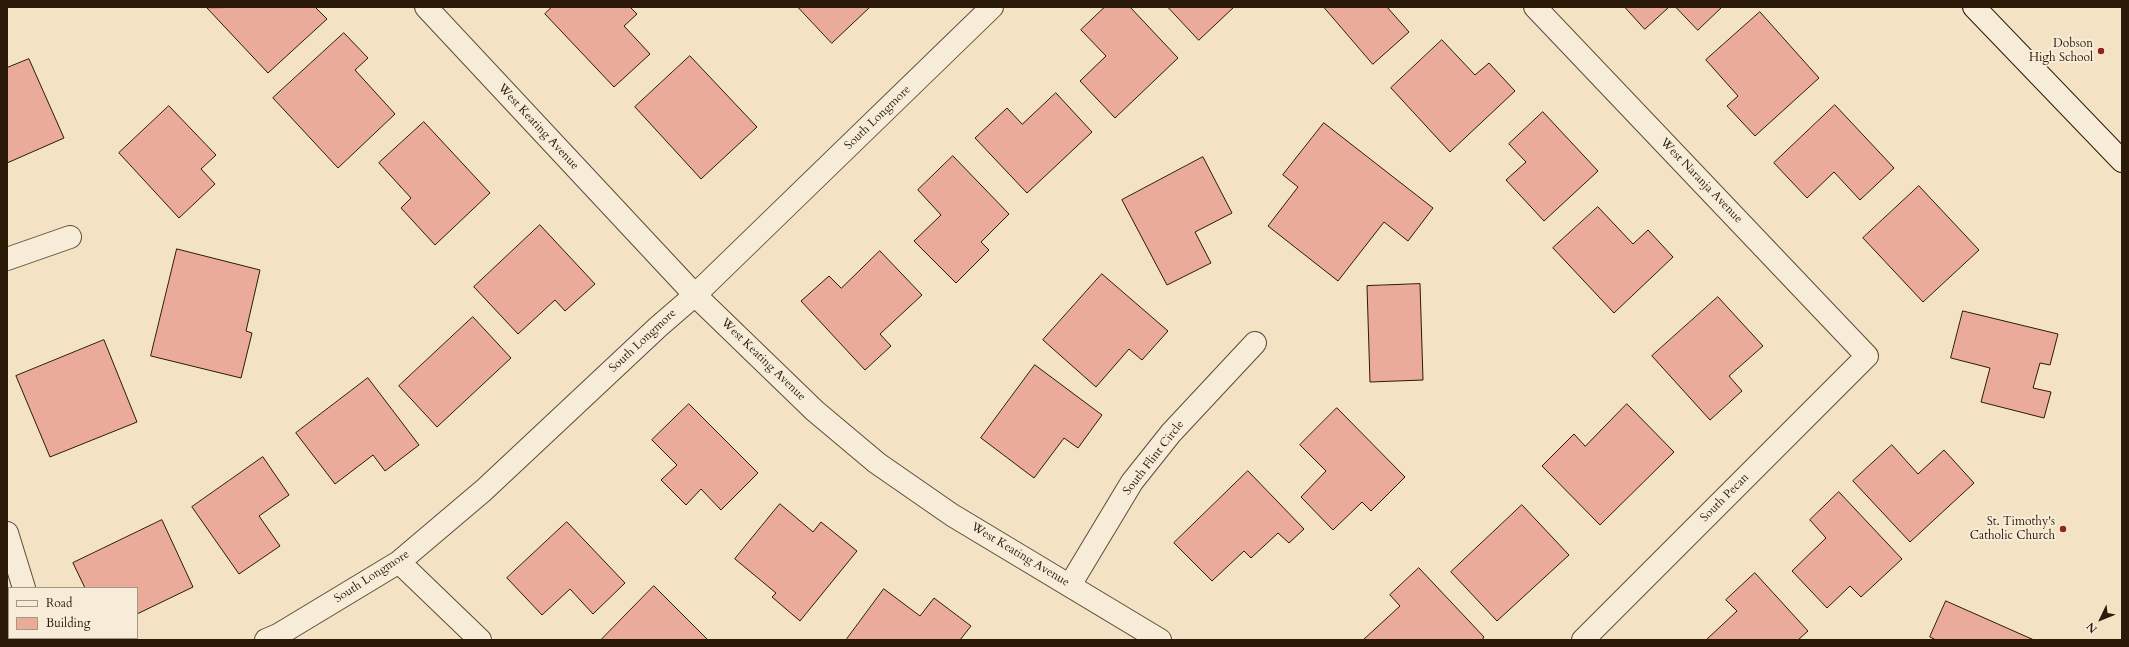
<!DOCTYPE html>
<html>
<head>
<meta charset="utf-8">
<style>
  body { margin:0 }
  #map { position:relative; width:2129px; height:647px; overflow:hidden; background:#f3e2c3; font-family:Cardo,serif }
  canvas { display:block }
  .frame { position:absolute; inset:0; border:8px solid #2b1a08; pointer-events:none }
  .legend { position:absolute; left:8px; top:587px; width:130px; height:52px; box-sizing:border-box; background:#f7ecd8; border:1px solid #a59885; margin:0; padding:5px 7px; list-style:none; font-size:12px; color:#2b1a08 }
  .legend li { display:flex; align-items:center; gap:8px; height:20px }
  .legend b { width:20px; border:1px solid #a59885 }
  .north { position:absolute; left:2081px; top:599px; width:40px; height:40px; -webkit-text-stroke:3px #f7ecd8; paint-order:stroke; rotate:227deg; font-size:11px; font-weight:700; line-height:16px; text-align:center; color:#2b1a08 }
  .north::after { content:''; display:block; margin:auto; width:14px; height:18px; background:#2b1a08; clip-path:polygon(50% 0,100% 100%,50% 72%,0 100%) }
</style>
</head>
<body>
<div id="map">
<canvas width="2129" height="647"></canvas>
<div class="frame"></div>
<ul class="legend">
<li><b style="height:5px;background:#f7ecd8"></b>Road</li>
<li><b style="height:11px;background:#ebab9a"></b>Building</li>
</ul>
<div class="north">N</div>
</div>
<script>
const ctx = document.querySelector('canvas').getContext('2d');
ctx.lineJoin = 'round';
function paint(path, color) {
  ctx.fillStyle = color;
  ctx.fill(path, 'evenodd');
}
function stroke(path, color, width, dash) {
  ctx.strokeStyle = color;
  ctx.lineWidth = width;
  ctx.lineCap = dash ? 'butt' : 'round';
  ctx.setLineDash(dash || []);
  ctx.stroke(path);
}
function label(font, color, halo, rows, align = 'center') {
  ctx.font = font + ' Cardo,serif';
  ctx.lineWidth = 4;
  ctx.setLineDash([]);
  ctx.textBaseline = 'middle';
  ctx.strokeStyle = halo;
  ctx.fillStyle = color;
  for (const [text, x, y, turn = 0] of rows) {
    ctx.save();
    ctx.translate(x, y);
    ctx.rotate((+turn || 0) * Math.PI / 180);
    ctx.textAlign = isNaN(turn) ? turn : align;
    if (halo) ctx.strokeText(text, 0, 0);
    ctx.fillText(text, 0, 0);
    ctx.restore();
  }
}
const building = new Path2D(`
  M 315,7 L 327,19 L 268,73 L 207,8 Z
  M 552,7 L 630,7 L 637,14 L 624,26 L 650,54 L 614,87 L 545,14 Z
  M 798,7 L 870,7 L 832,43 Z
  M 1105,7 L 1130,7 L 1178,58 L 1115,118 L 1080,81 L 1106,56 L 1081,30 Z
  M 1168,7 L 1234,7 L 1199,40 Z
  M 1324,7 L 1387,7 L 1409,32 L 1373,64 Z
  M 1625,7 L 1669,7 L 1645,29 Z
  M 1676,7 L 1722,7 L 1698,30 Z
  M 1760,12 L 1819,78 L 1755,136 L 1727,106 L 1738,96 L 1706,60 Z
  M 344,33 L 368,58 L 355,70 L 395,114 L 338,168 L 273,98 Z
  M 1442,40 L 1475,75 L 1489,63 L 1515,91 L 1450,152 L 1391,88 Z
  M 690,56 L 757,127 L 701,179 L 635,107 Z
  M 29,59 L 64,138 L 7,163 L 7,68 Z
  M 1056,93 L 1092,132 L 1027,193 L 975,138 L 1007,108 L 1022,124 Z
  M 1835,105 L 1894,168 L 1860,200 L 1834,172 L 1807,198 L 1774,163 Z
  M 169,106 L 216,155 L 201,169 L 215,184 L 179,218 L 119,153 Z
  M 1543,112 L 1598,171 L 1544,221 L 1506,180 L 1526,162 L 1509,144 Z
  M 424,122 L 490,193 L 435,245 L 401,208 L 411,198 L 379,163 Z
  M 1324,123 L 1433,208 L 1408,241 L 1384,222 L 1338,281 L 1268,226 L 1298,187 L 1283,175 Z
  M 953,156 L 1009,214 L 981,242 L 989,250 L 956,283 L 914,241 L 941,215 L 918,190 Z
  M 1203,157 L 1232,213 L 1195,232 L 1211,263 L 1167,285 L 1122,200 Z
  M 1919,186 L 1979,250 L 1923,302 L 1863,238 Z
  M 1598,207 L 1633,244 L 1648,230 L 1673,257 L 1614,313 L 1553,248 Z
  M 540,225 L 595,284 L 565,311 L 555,300 L 518,334 L 474,287 Z
  M 177,249 L 260,270 L 246,331 L 252,333 L 241,378 L 151,356 Z
  M 880,251 L 922,295 L 880,334 L 891,346 L 865,370 L 801,301 L 829,276 L 841,288 Z
  M 1102,274 L 1168,331 L 1142,360 L 1129,349 L 1096,387 L 1043,340 Z
  M 1420,284 L 1423,380 L 1370,382 L 1367,286 Z
  M 1718,297 L 1763,346 L 1729,376 L 1742,391 L 1710,420 L 1652,356 Z
  M 1963,311 L 2058,334 L 2050,365 L 2040,363 L 2033,388 L 2051,392 L 2044,418 L 1981,402 L 1990,368 L 1951,358 Z
  M 473,317 L 511,358 L 437,427 L 399,386 Z
  M 104,340 L 137,422 L 50,457 L 16,376 Z
  M 1035,365 L 1102,415 L 1078,448 L 1064,438 L 1034,478 L 981,438 Z
  M 368,378 L 419,445 L 385,471 L 373,455 L 335,484 L 296,433 Z
  M 689,404 L 758,473 L 721,510 L 701,489 L 686,505 L 661,480 L 677,465 L 652,440 Z
  M 1627,404 L 1674,452 L 1600,525 L 1542,466 L 1574,434 L 1585,446 Z
  M 1337,408 L 1405,477 L 1371,511 L 1362,502 L 1333,530 L 1301,497 L 1326,471 L 1300,445 Z
  M 1892,445 L 1918,474 L 1944,450 L 1974,483 L 1910,542 L 1853,481 Z
  M 263,457 L 289,495 L 259,516 L 280,546 L 239,574 L 192,507 Z
  M 1248,471 L 1304,529 L 1289,543 L 1278,533 L 1251,558 L 1244,551 L 1212,581 L 1174,543 Z
  M 1839,492 L 1902,559 L 1861,597 L 1850,586 L 1827,608 L 1792,571 L 1826,538 L 1810,520 Z
  M 780,504 L 813,532 L 821,522 L 857,551 L 800,621 L 772,597 L 776,593 L 735,559 Z
  M 1522,505 L 1569,555 L 1497,621 L 1451,572 Z
  M 162,520 L 193,587 L 137,614 L 137,588 L 85,588 L 73,563 Z
  M 567,522 L 625,583 L 593,614 L 570,589 L 542,615 L 507,578 Z
  M 1419,568 L 1484,637 L 1482,640 L 1363,640 L 1400,606 L 1390,595 Z
  M 1755,573 L 1808,631 L 1798,640 L 1706,640 L 1737,611 L 1726,600 Z
  M 654,586 L 708,640 L 601,640 Z
  M 884,589 L 920,616 L 934,598 L 971,626 L 960,640 L 848,640 L 847,639 Z
  M 1946,601 L 2034,640 L 1936,640 L 1930,637 Z`);
paint(building, '#ebab9a');
stroke(building, '#2b1a08', 1);
const minor = new Path2D(`
  M 1535,7 L 1867,356 L 1583,640
  M 7,259 L 70,237
  M 7,533 L 24,588
  M 399,562 L 480,640
  M 1070,585 L 1132,482 L 1171,433 L 1255,343
  M 40,638 L 41,640
  M 266,640 L 278,635 L 399,562 L 484,490 L 658,327 L 695,295 L 992,7`);
const tertiary = new Path2D(`
  M 426,7 L 695,295 L 815,411 L 877,463 L 952,515 L 1160,640`);
const secondary = new Path2D(`
  M 1974,7 L 2122,161`);
stroke(minor, '#5d4c37', 24);
stroke(tertiary, '#5d4c37', 24);
stroke(secondary, '#2b1a08', 24);
stroke(minor, '#f7ecd8', 22);
stroke(tertiary, '#f7ecd8', 22);
stroke(secondary, '#f7ecd8', 22);
for (const [x, y, r, color] of [
  [2101,51,4,"#8f2418"],
  [2063,529,4,"#8f2418"]
]) {
  const dot = new Path2D();
  dot.arc(x, y, r, 0, 2 * Math.PI);
  ctx.fillStyle = color;
  ctx.fill(dot);
  stroke(dot, '#f7ecd8', 1.5);
}
label('12px', '#2b1a08', '#f7ecd8', [
  ["Dobson",2093,44],
  ["High School",2093,58],
  ["St. Timothy's",2055,522],
  ["Catholic Church",2055,536]
], 'right');
label('12px', '#2b1a08', '#f7ecd8', [
  ["South Longmore",878,118,-44],
  ["West Keating Avenue",538,127,47],
  ["West Naranja Avenue",1701,181,46],
  ["South Longmore",643,341,-43],
  ["West Keating Avenue",763,360,44],
  ["South Flint Circle",1154,458,-52],
  ["South Pecan",1725,498,-45],
  ["West Keating Avenue",1020,555,31],
  ["South Longmore",372,577,-33]
]);
</script>
</body>
</html>
